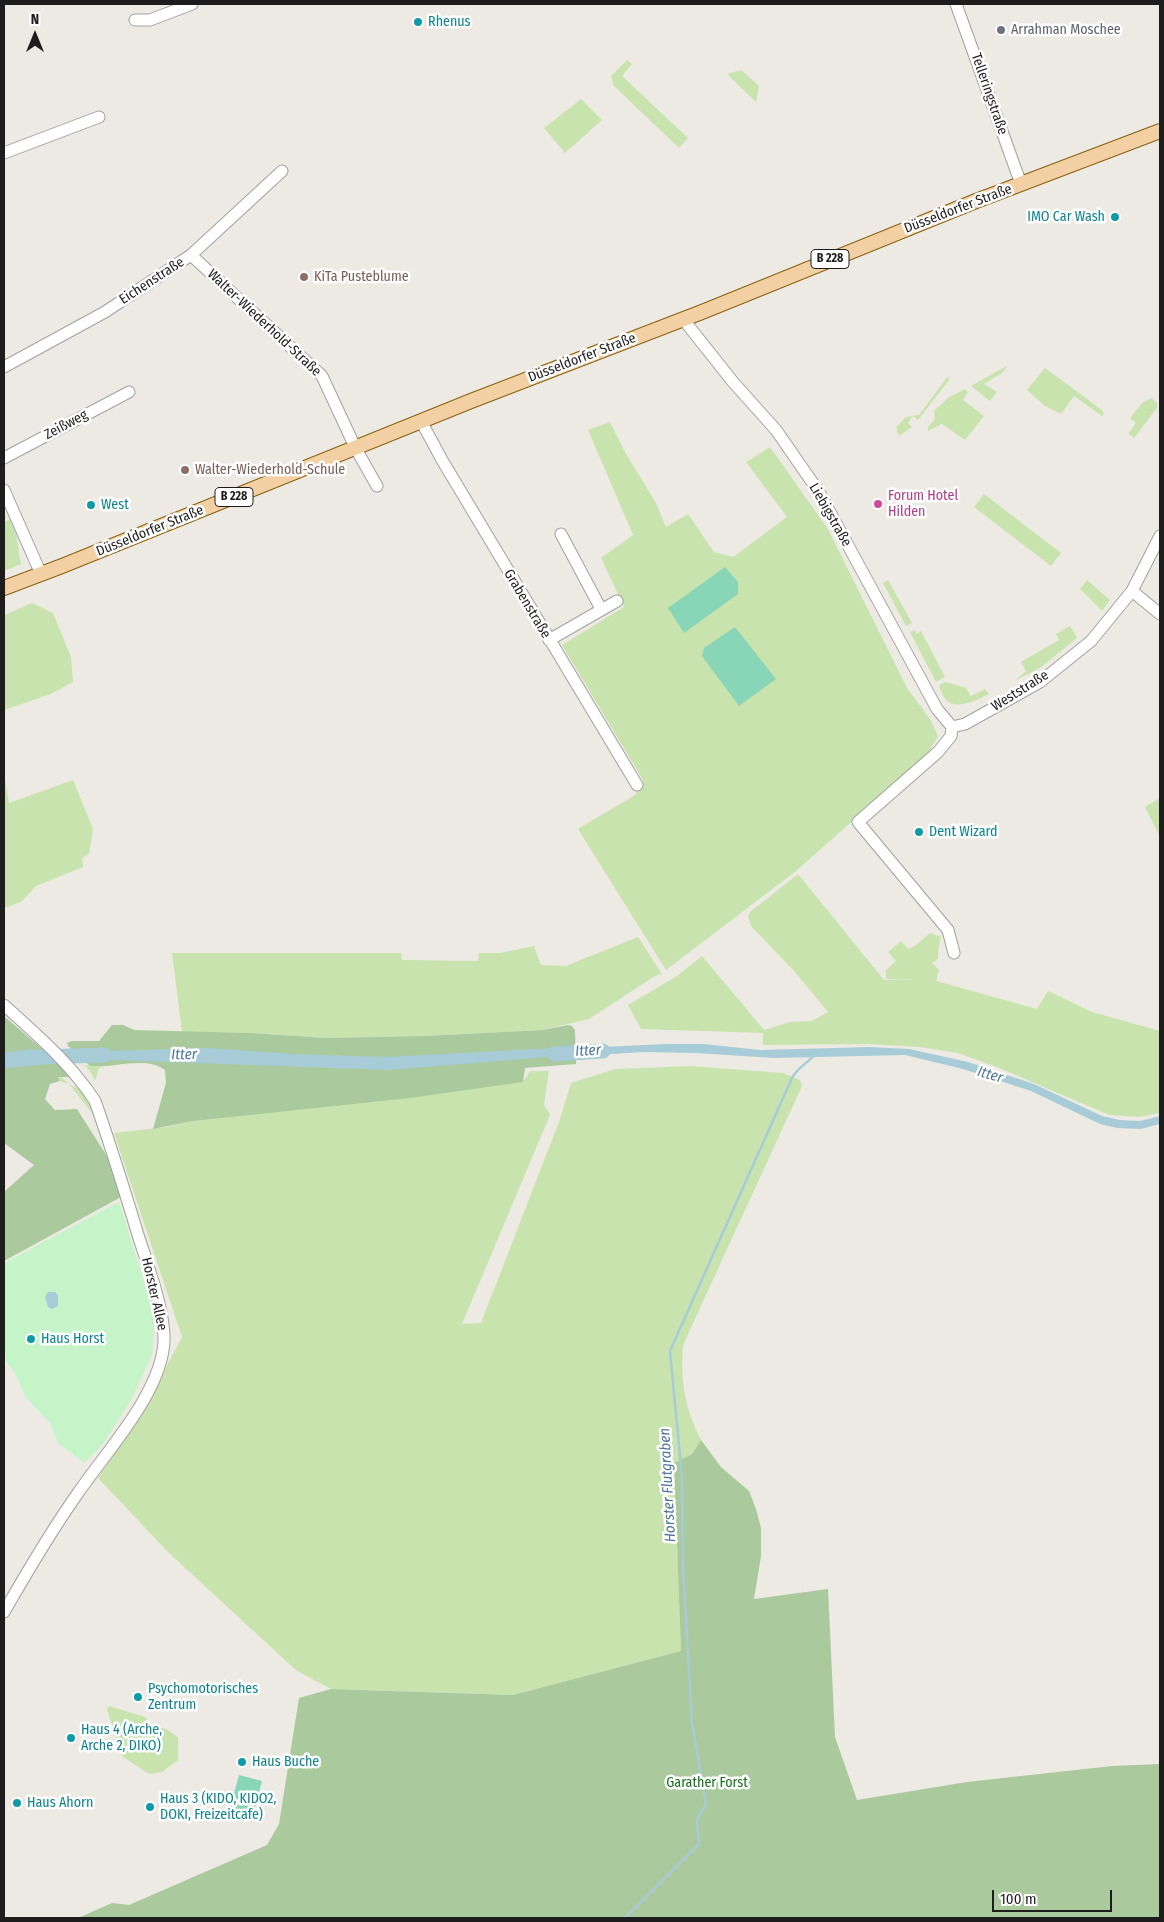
<!DOCTYPE html>
<html>
<head>
<meta charset="utf-8">
<style>
  body { margin:0 }
  #map { position:relative; width:1164px; height:1922px; overflow:hidden; background:#edeae4; font-family:"Fira Sans Condensed",sans-serif }
  canvas { display:block }
  .frame { position:absolute; inset:0; border:5px solid #1d1d1d; pointer-events:none }
  .north { position:absolute; left:10px; top:10px; width:50px; height:50px; -webkit-text-stroke:4px #fff; paint-order:stroke; rotate:0deg; font-size:14px; font-weight:700; line-height:20px; text-align:center; color:#1d1d1d }
  .north::after { content:''; display:block; margin:auto; width:18px; height:22px; background:#1d1d1d; clip-path:polygon(50% 0,100% 100%,50% 72%,0 100%) }
  .scale { position:absolute; left:992px; top:1890px; width:120px; height:22px; box-sizing:border-box; border:2px solid #1d1d1d; border-top:0; padding-left:6px; font-size:15px; line-height:18px; white-space:nowrap; color:#1d1d1d; -webkit-text-stroke:4px #fff; paint-order:stroke }
</style>
</head>
<body>
<div id="map">
<canvas width="1164" height="1922"></canvas>
<div class="frame"></div>
<div class="north">N</div>
<div class="scale">100 m</div>
</div>
<script>
const ctx = document.querySelector('canvas').getContext('2d');
ctx.lineJoin = 'round';
function paint(path, color) {
  ctx.fillStyle = color;
  ctx.fill(path, 'evenodd');
}
function stroke(path, color, width, dash) {
  ctx.strokeStyle = color;
  ctx.lineWidth = width;
  ctx.lineCap = dash ? 'butt' : 'round';
  ctx.setLineDash(dash || []);
  ctx.stroke(path);
}
function label(font, color, halo, rows, align = 'center') {
  ctx.font = font + ' "Fira Sans Condensed",sans-serif';
  ctx.lineWidth = 5;
  ctx.setLineDash([]);
  ctx.textBaseline = 'middle';
  ctx.strokeStyle = halo;
  ctx.fillStyle = color;
  for (const [text, x, y, turn = 0] of rows) {
    ctx.save();
    ctx.translate(x, y);
    ctx.rotate((+turn || 0) * Math.PI / 180);
    ctx.textAlign = isNaN(turn) ? turn : align;
    if (halo) ctx.strokeText(text, 0, 0);
    ctx.fillText(text, 0, 0);
    ctx.restore();
  }
}
paint(new Path2D(`
  M 627,60 L 632,64 L 622,76 L 688,138 L 679,148 L 614,86 L 611,76 Z
  M 741,70 L 759,86 L 756,102 L 727,74 Z
  M 581,99 L 602,120 L 565,153 L 544,128 Z
  M 1008,365 L 1002,373 L 984,384 L 997,392 L 990,401 L 971,386 Z
  M 1045,368 L 1102,410 L 1104,414 L 1102,416 L 1074,396 L 1061,414 L 1045,406 L 1027,390 Z
  M 948,376 L 949,380 L 918,420 L 913,416 L 908,423 L 912,427 L 899,436 L 896,427 L 906,417 L 919,415 Z
  M 965,389 L 968,392 L 963,400 L 984,416 L 965,440 L 942,424 L 928,431 L 928,427 L 935,419 L 934,411 L 948,398 Z
  M 1151,398 L 1157,403 L 1157,408 L 1134,438 L 1128,434 L 1136,423 L 1130,418 L 1142,403 Z
  M 610,422 L 626,454 L 656,503 L 666,527 L 688,514 L 714,552 L 733,557 L 787,517 L 746,462 L 770,447 L 828,529 L 907,688 L 930,719 L 938,736 L 927,755 L 796,871 L 666,970 L 578,829 L 635,795 L 641,787 L 643,780 L 562,645 L 624,607 L 601,558 L 633,535 L 588,430 Z
  M 984,494 L 1061,553 L 1051,566 L 974,507 Z
  M 10,519 L 16,534 L 21,564 L 4,571 L 4,522 Z
  M 888,580 L 912,623 L 906,626 L 883,583 Z
  M 1087,580 L 1110,600 L 1102,611 L 1080,589 Z
  M 32,603 L 53,613 L 71,657 L 73,682 L 51,694 L 4,710 L 4,615 Z
  M 1070,626 L 1077,638 L 1040,668 L 1016,680 L 1026,671 L 1021,662 L 1059,640 L 1056,634 Z
  M 915,630 L 916,634 L 921,631 L 945,677 L 936,682 L 910,632 Z
  M 946,682 L 966,688 L 971,696 L 985,689 L 989,694 C 971,703 946,716 939,685 Z
  M 4,774 L 9,803 L 73,780 L 93,829 L 89,854 L 82,858 L 83,867 L 36,886 L 21,902 L 4,908 Z
  M 1160,798 L 1160,837 L 1145,807 Z
  M 798,874 L 884,980 L 917,979 L 886,979 L 886,970 L 896,961 L 888,952 L 901,941 L 908,949 L 915,946 L 930,933 L 941,937 L 938,949 L 938,959 L 932,963 L 939,970 L 936,981 L 1037,1009 L 1048,991 L 1092,1012 L 1160,1031 L 1160,1113 L 1139,1117 L 1109,1115 L 997,1067 L 958,1053 L 919,1047 L 870,1044 L 763,1045 L 763,1033 L 641,1029 L 628,1005 L 677,976 L 702,956 L 764,1030 L 790,1022 L 812,1021 L 828,1012 L 795,972 L 751,926 L 748,916 L 750,912 Z
  M 638,937 L 662,974 L 655,976 L 589,1019 L 543,1030 L 424,1036 L 326,1038 L 251,1033 L 182,1032 L 172,953 L 401,953 L 402,960 L 478,961 L 479,953 L 500,953 L 534,946 L 541,965 L 566,966 Z
  M 84,1065 L 96,1067 L 104,1066 L 99,1068 L 95,1081 L 91,1072 Z
  M 690,1066 L 783,1073 L 800,1080 L 802,1086 L 683,1345 C 680,1382 685,1408 701,1440 L 692,1454 L 674,1463 L 681,1651 L 514,1695 L 331,1689 L 297,1671 L 235,1614 L 168,1552 L 98,1478 L 139,1418 L 182,1337 L 114,1133 L 167,1127 L 193,1121 L 523,1082 L 530,1071 L 549,1071 L 544,1105 L 550,1115 L 462,1324 L 481,1323 L 559,1122 L 571,1083 L 615,1069 Z
  M 58,1076 L 61,1077 L 72,1086 L 80,1089 L 91,1100 L 97,1119 L 69,1084 L 60,1081 Z
  M 109,1706 L 145,1717 L 151,1725 L 166,1729 L 178,1737 L 178,1760 L 162,1772 L 149,1774 L 122,1756 L 107,1709 Z`), '#c8e3ae');
paint(new Path2D(`
  M 4,1016 L 69,1072 L 70,1077 L 58,1077 L 60,1081 L 50,1084 L 45,1099 L 55,1110 L 77,1109 L 110,1161 L 121,1197 L 4,1261 L 4,1192 L 34,1165 L 4,1143 Z
  M 112,1025 L 123,1025 L 134,1030 L 251,1033 L 326,1038 L 424,1036 L 543,1030 L 568,1025 L 572,1026 L 575,1030 L 576,1064 L 525,1068 L 523,1082 L 410,1098 L 193,1121 L 153,1129 L 166,1083 L 165,1070 C 146,1055 111,1069 90,1066 L 68,1046 L 67,1043 L 72,1041 L 99,1041 Z
  M 701,1440 L 721,1467 L 749,1491 L 756,1509 L 761,1528 L 761,1556 L 754,1599 L 828,1589 L 835,1737 L 857,1800 L 967,1782 L 1112,1766 L 1160,1764 L 1160,1918 L 78,1918 L 112,1903 L 129,1905 L 267,1845 L 279,1824 L 299,1698 L 331,1689 L 513,1695 L 681,1651 L 674,1463 L 692,1454 Z`), '#aac99d');
paint(new Path2D(`
  M 119,1202 L 150,1300 L 154,1325 L 152,1355 L 130,1402 L 103,1444 L 84,1463 L 58,1443 L 50,1423 L 26,1398 L 15,1373 L 6,1361 L 4,1338 L 4,1263 Z`), '#c5f4c8');
paint(new Path2D(`
  M 725,567 L 738,582 L 738,594 L 684,633 L 668,608 Z
  M 735,627 L 776,679 L 739,706 L 702,656 L 704,648 Z
  M 239,1775 L 262,1781 L 251,1822 L 228,1816 Z`), '#89d5b7');
paint(new Path2D(`
  M 665,1044 L 704,1044 L 760,1050 L 869,1047 L 909,1049 L 968,1062 L 1034,1084 L 1102,1116 L 1120,1120 L 1140,1121 L 1160,1116 L 1160,1124 L 1141,1129 L 1117,1128 L 1100,1124 L 1031,1091 L 963,1069 L 905,1055 L 774,1058 L 696,1053 L 643,1052 L 583,1056 L 582,1048 Z
  M 573,1047 L 573,1055 L 387,1070 L 86,1059 L 80,1052 L 206,1048 L 293,1054 L 387,1057 Z
  M 31,1049 L 45,1063 L 4,1067 L 4,1053 Z
  M 48,1292 L 55,1292 L 58,1295 L 58,1306 L 52,1309 L 48,1307 L 45,1297 Z`), '#a8ccd7');
stroke(new Path2D(`
  M 625,1918 L 699,1844 L 697,1819 L 706,1804 L 692,1721 L 683,1568 L 682,1477 L 670,1351 L 792,1078 C 798,1067 807,1064 815,1054`), '#a8ccd7', 2.5);
stroke(new Path2D(`
  M 554,1054 L 603,1051
  M 4,1061 L 41,1057 L 104,1055`), '#a8ccd7', 15);
const minor = new Path2D(`
  M 956,4 L 1021,184
  M 135,20 L 150,20 L 192,4
  M 4,153 L 99,117
  M 191,255 L 322,376 L 356,449 L 377,486
  M 683,319 L 733,382 L 776,430 L 819,492 L 937,709 L 952,727
  M 4,367 L 105,312 L 191,255 L 282,171
  M 421,421 L 442,460 L 637,785
  M 4,458 L 129,392
  M 4,490 L 41,574
  M 561,534 L 601,609
  M 1132,591 L 1160,614
  M 549,640 L 617,601
  M 952,727 L 951,736 L 938,752 L 858,822 L 948,930 L 954,953
  M 952,727 L 965,724 L 1040,682 L 1091,641 L 1132,591 L 1160,536
  M 4,1005 C 37,1035 71,1064 95,1101 C 111,1146 125,1192 139,1238 C 148,1266 165,1312 164,1341 C 162,1392 106,1452 78,1493 C 51,1531 27,1572 4,1612`);
const major = new Path2D(`
  M 4,588 L 62,566 L 471,401 L 702,312 L 976,201 L 1160,131`);
stroke(minor, '#a1a1a1', 13);
stroke(major, '#885f0f', 16);
stroke(minor, '#fff', 11);
stroke(major, '#f2d0a4', 14);
for (const [x, y, r, color] of [
  [418,22,5,"#0f9aa8"],
  [1001,30,5,"#6b7280"],
  [1115,217,5,"#0f9aa8"],
  [304,277,5,"#8d6e63"],
  [185,470,5,"#8d6e63"],
  [878,504,5,"#d1479c"],
  [91,505,5,"#0f9aa8"],
  [919,832,5,"#0f9aa8"],
  [31,1339,5,"#0f9aa8"],
  [138,1697,5,"#0f9aa8"],
  [71,1738,5,"#0f9aa8"],
  [242,1762,5,"#0f9aa8"],
  [17,1803,5,"#0f9aa8"],
  [150,1807,5,"#0f9aa8"]
]) {
  const dot = new Path2D();
  dot.arc(x, y, r, 0, 2 * Math.PI);
  ctx.fillStyle = color;
  ctx.fill(dot);
  stroke(dot, '#fff', 2);
}
for (const [x, y, w] of [
  [830,259,38],
  [234,497,38]
]) {
  const box = new Path2D();
  box.roundRect(x - w / 2, y - 9.5, w, 19, 4);
  ctx.fillStyle = '#fff';
  ctx.fill(box);
  stroke(box, '#1d1d1d', 1);
}
label('bold 12px', '#1d1d1d', null, [
  ["B 228",830,259],
  ["B 228",234,497]
]);
label('14px', '#0d838f', '#fff', [
  ["Rhenus",428,22],
  ["IMO Car Wash",1105,217,"right"],
  ["West",101,505],
  ["Dent Wizard",929,832],
  ["Haus Horst",41,1339],
  ["Psychomotorisches",148,1689],
  ["Zentrum",148,1705],
  ["Haus 4 (Arche,",81,1730],
  ["Arche 2, DIKO)",81,1746],
  ["Haus Buche",252,1762],
  ["Haus 3 (KIDO, KIDO2,",160,1799],
  ["DOKI, Freizeitcafe)",160,1815],
  ["Haus Ahorn",27,1803]
], 'left');
label('14px', '#5b616d', '#fff', [
  ["Arrahman Moschee",1011,30]
], 'left');
label('14px', '#1d1d1d', '#fff', [
  ["Telleringstraße",989,94,71],
  ["Düsseldorfer Straße",958,209,-21],
  ["Eichenstraße",152,281,-33],
  ["Walter-Wiederhold-Straße",264,323,43],
  ["Düsseldorfer Straße",582,358,-21],
  ["Zeißweg",66,425,-28],
  ["Liebigstraße",830,515,60],
  ["Düsseldorfer Straße",150,531,-22],
  ["Grabenstraße",527,604,59],
  ["Weststraße",1020,691,-32],
  ["Horster Allee",154,1294,77]
]);
label('14px', '#785e54', '#fff', [
  ["KiTa Pusteblume",314,277],
  ["Walter-Wiederhold-Schule",195,470]
], 'left');
label('14px', '#b23c85', '#fff', [
  ["Forum Hotel",888,496],
  ["Hilden",888,512]
], 'left');
label('14px', '#16701d', '#fff', [
  ["Garather Forst",707,1783]
]);
label('italic 15px', '#50769c', '#fff', [
  ["Itter",588,1051,-4],
  ["Itter",184,1055,-1],
  ["Itter",990,1075,16],
  ["Horster Flutgraben",668,1485,-93]
]);
</script>
</body>
</html>
